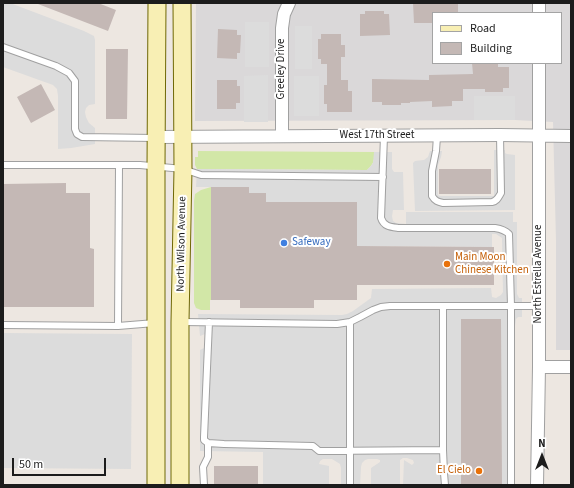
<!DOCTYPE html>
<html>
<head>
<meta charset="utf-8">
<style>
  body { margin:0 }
  #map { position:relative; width:574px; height:488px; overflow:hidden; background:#ede7e1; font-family:"Source Sans 3",sans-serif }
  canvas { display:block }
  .frame { position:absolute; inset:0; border:4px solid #1c1c1c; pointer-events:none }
  .legend { position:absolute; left:432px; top:12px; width:130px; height:52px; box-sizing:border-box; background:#fff; border:1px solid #a4a4a4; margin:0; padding:5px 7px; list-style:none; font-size:12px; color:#1c1c1c }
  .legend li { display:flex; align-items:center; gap:8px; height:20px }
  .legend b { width:20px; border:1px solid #a4a4a4 }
  .north { position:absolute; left:522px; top:436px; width:40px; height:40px; -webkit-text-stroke:3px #fff; paint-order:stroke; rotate:0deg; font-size:11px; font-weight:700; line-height:16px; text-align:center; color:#1c1c1c }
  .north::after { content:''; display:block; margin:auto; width:14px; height:18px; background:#1c1c1c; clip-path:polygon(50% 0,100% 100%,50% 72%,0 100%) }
  .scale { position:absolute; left:12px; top:458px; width:94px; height:18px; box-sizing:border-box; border:2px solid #1c1c1c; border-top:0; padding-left:5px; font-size:12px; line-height:14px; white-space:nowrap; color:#1c1c1c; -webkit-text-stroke:3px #fff; paint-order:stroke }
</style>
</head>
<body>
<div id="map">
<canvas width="574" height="488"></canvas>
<div class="frame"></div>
<ul class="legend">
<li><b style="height:5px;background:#f8efb4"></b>Road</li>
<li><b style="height:11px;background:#c4b8b5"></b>Building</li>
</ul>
<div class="north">N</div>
<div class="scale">50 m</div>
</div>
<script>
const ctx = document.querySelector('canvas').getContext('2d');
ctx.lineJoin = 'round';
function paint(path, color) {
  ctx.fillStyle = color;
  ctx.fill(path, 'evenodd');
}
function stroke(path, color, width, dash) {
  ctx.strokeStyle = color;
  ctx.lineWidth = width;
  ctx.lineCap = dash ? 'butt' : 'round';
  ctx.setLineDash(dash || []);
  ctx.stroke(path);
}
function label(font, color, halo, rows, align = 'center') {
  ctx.font = font + ' "Source Sans 3",sans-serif';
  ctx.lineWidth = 4;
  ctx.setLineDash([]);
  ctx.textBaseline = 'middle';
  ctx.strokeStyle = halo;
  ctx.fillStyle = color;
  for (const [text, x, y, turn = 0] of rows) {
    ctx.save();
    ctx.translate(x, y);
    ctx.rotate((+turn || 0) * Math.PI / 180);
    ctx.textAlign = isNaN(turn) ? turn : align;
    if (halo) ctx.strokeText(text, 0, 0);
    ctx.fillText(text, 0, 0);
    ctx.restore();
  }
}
paint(new Path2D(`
  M 196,3 L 571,3 L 571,350 L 556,350 L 556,241 L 553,122 L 515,120 L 195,121 ZM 433,13 L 561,13 L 561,63 L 433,63 Z`), '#dad8d9');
paint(new Path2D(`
  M 198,151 L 374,152 C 375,160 373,165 367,170 L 197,169 L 195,165 L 195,157 L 198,157 Z
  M 211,187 L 211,300 L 210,300 L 210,310 L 201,310 L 196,308 L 194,303 L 194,201 L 195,194 L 201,190 Z`), '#d2e7a7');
paint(new Path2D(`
  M 3,3 L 10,3 L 84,31 L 94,36 L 95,40 L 95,104 L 89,105 L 86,108 L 85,112 L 86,117 L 89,123 L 95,128 L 95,144 L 71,148 L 58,149 L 58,96 L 57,89 L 53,85 L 3,67 Z
  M 245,22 L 269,22 L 269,67 L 245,67 Z
  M 295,26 L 312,26 L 312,69 L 295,69 Z
  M 268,75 L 268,122 L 244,122 L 244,76 Z
  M 294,76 L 319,76 L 319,116 L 294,116 Z
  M 474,96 L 515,96 L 515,120 L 474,120 Z
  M 494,150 L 505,150 L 505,153 L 507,154 L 515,155 L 515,210 L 415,211 L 413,163 L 415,161 L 424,160 L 428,157 L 430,151 L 442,151 L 441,157 L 438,165 L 438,195 L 440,196 L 494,196 Z
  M 374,152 L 392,152 L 392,169 L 394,172 L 403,172 L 404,210 L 393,210 L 392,216 L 393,221 L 396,223 L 406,224 L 406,212 L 513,212 L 513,222 L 517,222 L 517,294 L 519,298 L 522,298 L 522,317 L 518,317 L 516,319 L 515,326 L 515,485 L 403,485 L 404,460 L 412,465 L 414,463 L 413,460 L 407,458 L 403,458 L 400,460 L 400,485 L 371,485 L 371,468 L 380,462 L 380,460 L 377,459 L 368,459 L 365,460 L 362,463 L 361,467 L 360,485 L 341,485 L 341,468 L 340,464 L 332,459 L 323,459 L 320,461 L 319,464 L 329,466 L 329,485 L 263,485 L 263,452 L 200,451 L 200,350 L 210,345 L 211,342 L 211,338 L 208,334 L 205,334 L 200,336 L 198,314 L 342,315 L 347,314 L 353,311 L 371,298 L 372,289 L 491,288 L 492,297 L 496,298 L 501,295 L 503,292 L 502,240 L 502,238 L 496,234 L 492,234 L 492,247 L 357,246 L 357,202 L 266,202 L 249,193 L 249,187 L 196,187 L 197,169 L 367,170 L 370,167 L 373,163 ZM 461,319 L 501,319 L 501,484 L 461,484 Z
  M 3,333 L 132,334 L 131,469 L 3,468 Z`), '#dcdcdc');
paint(new Path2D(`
  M 38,3 L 98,3 L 116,10 L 108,31 L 38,4 Z
  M 413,3 L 458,3 L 458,13 L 433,13 L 433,23 L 414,23 Z
  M 365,11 L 384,11 L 384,14 L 389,14 L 390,35 L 360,36 L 360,14 L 365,14 Z
  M 218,29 L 237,30 L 237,35 L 241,35 L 240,53 L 237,53 L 237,59 L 217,58 Z
  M 321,34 L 341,34 L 341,45 L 345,45 L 345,57 L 341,57 L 341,80 L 348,80 L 348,91 L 352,91 L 352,112 L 327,112 L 327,104 L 324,104 L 324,85 L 327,85 L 327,64 L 321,64 L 321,59 L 318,59 L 318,39 L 321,39 Z
  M 106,49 L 128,49 L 127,119 L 106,119 Z
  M 472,63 L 498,63 L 498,67 L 509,67 L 509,88 L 503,88 L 503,92 L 485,92 L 485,89 L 463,89 L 463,101 L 452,101 L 452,106 L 432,107 L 432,101 L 410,102 L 410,103 L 401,103 L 401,105 L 382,105 L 382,102 L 372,102 L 372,79 L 429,80 L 429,75 L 473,74 Z
  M 217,80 L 237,80 L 237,86 L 240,86 L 240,103 L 236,103 L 236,109 L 217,109 Z
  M 41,84 L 55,110 L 31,123 L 17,97 Z
  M 439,169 L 491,169 L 491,194 L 439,194 Z
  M 66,183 L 66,193 L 90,193 L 90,248 L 94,249 L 94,307 L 3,307 L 3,184 Z
  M 211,187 L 249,187 L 249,193 L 266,193 L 266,202 L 357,202 L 357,246 L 494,247 L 494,285 L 357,285 L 357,300 L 314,300 L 314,308 L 240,308 L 240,300 L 211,300 Z
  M 461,319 L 501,319 L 502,484 L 461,484 Z
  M 214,466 L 258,466 L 258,485 L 214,485 Z`), '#c4b8b5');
const lane = new Path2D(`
  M 3,47 L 56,66 L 69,73 L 75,81 L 75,129 L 77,134 L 82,137 L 155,138
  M 384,136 L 381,218 C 384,227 391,227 399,228 L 495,228 C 501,229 505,230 509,234 L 511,306 L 511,485
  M 437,136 L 436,151 L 432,171 L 432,196 C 435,201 438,202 443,203 L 492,202 C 497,201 498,198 501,193 L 500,135
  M 3,165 L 140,165 L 183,169 L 201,175 L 383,177
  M 443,306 L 443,450 L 444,473 L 445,485
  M 182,322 L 337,324 L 350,322 L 360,317 L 373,310 L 381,307 L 390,306 L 539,306
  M 209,322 L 204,437 L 204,440 L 208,443 L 224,444 L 313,446 L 319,451 L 443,450
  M 350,322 L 350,485
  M 3,325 L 118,326 L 155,323
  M 118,326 L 119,165
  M 204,485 L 203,467 L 208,457 L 208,443`);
const street = new Path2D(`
  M 539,13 L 539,3
  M 282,136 L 282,28 L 284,14 L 289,3
  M 157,137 L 500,135 L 571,136
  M 539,367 L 571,367
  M 537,485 L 539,367 L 539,63`);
const secondary = new Path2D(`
  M 156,485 L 156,167 L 157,3
  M 180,485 L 180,322 L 183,169 L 182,3`);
stroke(lane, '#a0a0a0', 8);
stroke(street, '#a0a0a0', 14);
stroke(secondary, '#6f6806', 19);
stroke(lane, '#fff', 6);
stroke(street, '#fff', 12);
stroke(secondary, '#f8efb4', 17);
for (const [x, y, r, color] of [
  [284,243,4,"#3f7fe0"],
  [447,264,4,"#e8710a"],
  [479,471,4,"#e8710a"]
]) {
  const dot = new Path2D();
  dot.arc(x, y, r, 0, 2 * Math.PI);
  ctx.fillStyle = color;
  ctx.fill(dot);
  stroke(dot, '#fff', 1.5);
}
label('11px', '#1c1c1c', '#fff', [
  ["Greeley Drive",282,69,-90],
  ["West 17th Street",377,136],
  ["North Wilson Avenue",182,244,-89],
  ["North Estrella Avenue",539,274,-90]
]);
label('11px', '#366cbe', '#fff', [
  ["Safeway",292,243]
], 'left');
label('11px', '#c56008', '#fff', [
  ["Main Moon",455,258],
  ["Chinese Kitchen",455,271],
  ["El Cielo",471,471,"right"]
], 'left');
</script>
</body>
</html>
